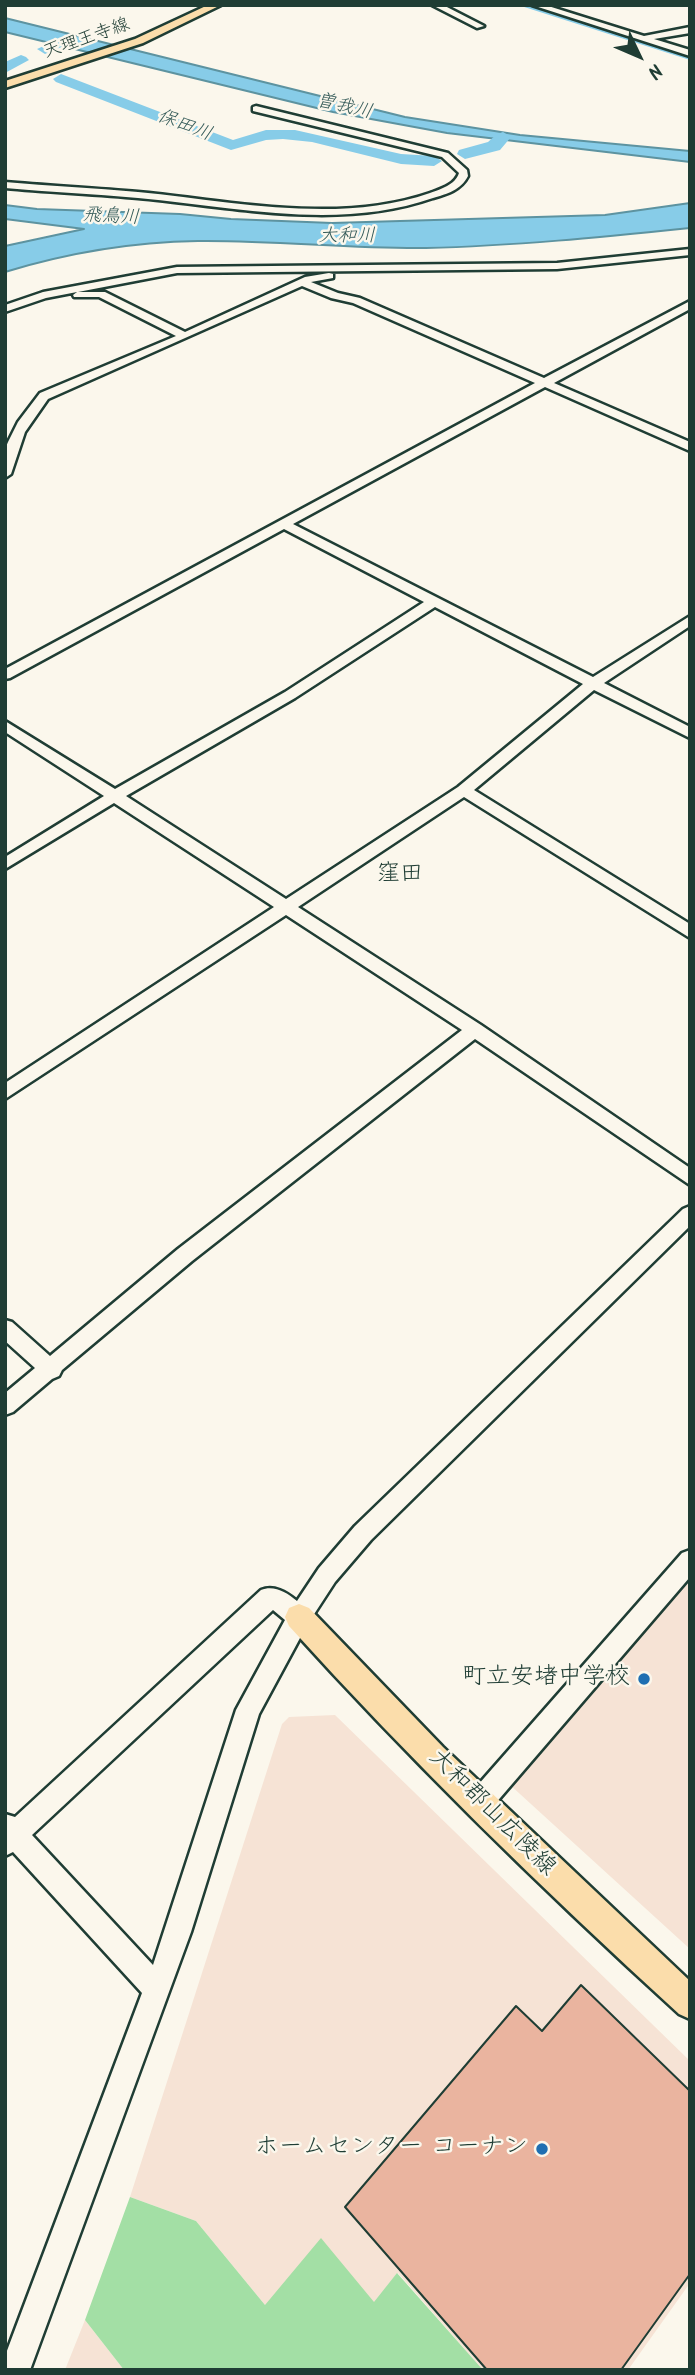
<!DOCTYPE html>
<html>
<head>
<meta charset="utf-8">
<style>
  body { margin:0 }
  #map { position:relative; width:695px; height:2375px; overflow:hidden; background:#fbf7ec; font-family:Kalam,sans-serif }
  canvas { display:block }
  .frame { position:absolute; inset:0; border:7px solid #1f3d34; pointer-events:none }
  .north { position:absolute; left:604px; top:21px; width:70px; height:70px; -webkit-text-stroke:5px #fbf7ec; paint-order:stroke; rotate:134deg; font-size:19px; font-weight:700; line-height:28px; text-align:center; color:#1f3d34 }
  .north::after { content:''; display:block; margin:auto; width:24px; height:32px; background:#1f3d34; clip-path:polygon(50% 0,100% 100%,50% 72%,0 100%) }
</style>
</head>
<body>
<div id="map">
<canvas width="695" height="2375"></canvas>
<div class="frame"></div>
<div class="north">N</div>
</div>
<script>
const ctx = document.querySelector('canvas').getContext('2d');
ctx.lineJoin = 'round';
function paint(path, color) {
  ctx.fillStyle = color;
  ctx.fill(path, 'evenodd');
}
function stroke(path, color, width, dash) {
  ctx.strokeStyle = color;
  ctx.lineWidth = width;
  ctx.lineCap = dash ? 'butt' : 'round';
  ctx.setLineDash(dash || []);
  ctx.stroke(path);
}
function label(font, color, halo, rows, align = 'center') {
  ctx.font = font + ' Kalam,"Klee One",sans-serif';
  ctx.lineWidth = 5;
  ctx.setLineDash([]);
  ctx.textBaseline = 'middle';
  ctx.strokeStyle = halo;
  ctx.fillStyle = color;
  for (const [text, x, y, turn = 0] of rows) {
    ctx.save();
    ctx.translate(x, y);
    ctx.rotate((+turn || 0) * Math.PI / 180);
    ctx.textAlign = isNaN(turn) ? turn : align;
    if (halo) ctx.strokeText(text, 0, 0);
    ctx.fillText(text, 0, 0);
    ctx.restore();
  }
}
paint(new Path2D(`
  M 690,1574 L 690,1949 L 509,1784 Z
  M 335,1715 L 690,2061 L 690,2283 L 628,2370 L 483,2370 L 398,2273 L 374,2303 L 265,2305 L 196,2221 L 130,2197 L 282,1724 L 289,1717 Z
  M 85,2320 L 124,2370 L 65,2370 Z`), '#f6e3d5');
paint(new Path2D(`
  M 130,2197 L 196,2221 L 265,2305 L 321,2238 L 374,2302 L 397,2273 L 483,2370 L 124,2370 L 85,2320 Z`), '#a3dfa5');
const water = new Path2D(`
  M 5,18 L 405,117 L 520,135 L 690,151 L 690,162 L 447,133 L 333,112 L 5,32 Z
  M 690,203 L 690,228 C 602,237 514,246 426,248 C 350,249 274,240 198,241 C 133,242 67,253 5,272 L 5,246 L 84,229 L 5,219 L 5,205 L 37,209 L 180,214 L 231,219 L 332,223 L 605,215 Z`);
paint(water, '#87cce8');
stroke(water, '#5d93a0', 2);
paint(new Path2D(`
  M 518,5 L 541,5 L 690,51 L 690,60 Z
  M 64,37 L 71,41 L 69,44 L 45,54 L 37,49 Z
  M 21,55 L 26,57 L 29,60 L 5,73 L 5,62 Z
  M 61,74 L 233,140 L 266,130 L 295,130 L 401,154 L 434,156 L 442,161 L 434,166 L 401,164 L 312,142 L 283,139 L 266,140 L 231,150 L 56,82 L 53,79 Z
  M 503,132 L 511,137 L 500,150 L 465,159 L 457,154 L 459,150 L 488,142 L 497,134 Z`), '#87cce8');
const building = new Path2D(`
  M 581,1985 L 690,2091 L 690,2274 L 621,2370 L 487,2370 L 345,2207 L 516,2006 L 542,2031 Z`);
paint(building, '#eab49f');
stroke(building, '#1f3d34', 2);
const minor = new Path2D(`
  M 432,5 L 443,5 L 484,26 L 477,28 Z
  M 532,5 L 545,5 L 644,36 L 690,27 L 690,33 L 654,39 L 690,50 L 690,56 Z
  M 256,106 L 448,153 L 467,170 L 468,176 C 461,190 447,194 433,198 C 339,231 235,207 138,198 C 94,194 49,192 5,188 L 5,182 C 50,186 94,188 138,192 C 233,201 337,225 430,193 C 441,189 455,185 459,173 L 442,157 L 253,111 L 253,107 Z
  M 690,249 L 690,255 L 557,269 L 177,273 L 78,292 L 105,292 L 185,332 L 305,277 L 329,273 L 333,274 L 333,278 L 311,282 L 338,293 L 360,298 L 544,378 L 690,301 L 690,309 L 554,383 L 690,442 L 690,451 L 545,387 L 293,524 L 593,677 L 690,616 L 690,626 L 604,683 L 690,727 L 690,738 L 594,690 L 474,790 L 690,924 L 690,938 L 464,797 L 298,907 L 481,1025 L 690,1168 L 690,1185 L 475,1039 L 192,1261 L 62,1370 L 59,1376 L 52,1379 L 13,1412 L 5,1415 L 5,1393 L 35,1368 L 5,1341 L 5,1320 L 12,1322 L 50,1356 L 178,1249 L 462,1030 L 286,915 L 5,1099 L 5,1083 L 274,907 L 114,803 L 5,869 L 5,857 L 104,796 L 5,732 L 5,721 L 115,789 L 285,692 L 424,602 L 284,529 L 10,678 L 5,679 L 5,669 L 535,383 L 353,303 L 331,298 L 302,286 L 48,399 L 25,432 L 11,474 L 5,478 L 5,449 L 8,442 L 18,422 L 40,393 L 176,336 L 99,297 L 74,297 L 73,295 L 77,292 L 46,298 L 5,312 L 5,305 L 43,292 L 177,267 L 557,263 ZM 435,607 L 583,684 L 458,787 L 286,899 L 126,796 L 295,698 Z
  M 690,1206 L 690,1226 L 371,1540 L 335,1582 L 307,1625 L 259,1714 L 191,1932 L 30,2370 L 5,2370 L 5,2356 L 142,1993 L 13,1852 L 5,1856 L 5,1814 L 15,1817 L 261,1590 C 274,1585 286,1592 297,1601 L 319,1568 L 355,1526 L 683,1209 ZM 273,1610 L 285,1620 L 236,1710 L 153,1965 L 32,1835 Z
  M 690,1550 L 690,1577 L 488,1812 L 479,1815 L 470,1812 L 467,1803 L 470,1794 L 682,1553 Z`);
const major = new Path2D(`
  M 208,5 L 221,5 L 143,43 L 5,88 L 5,81 L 135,39 Z
  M 299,1604 L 309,1608 L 443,1747 L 690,1981 L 690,2019 L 679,2014 C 544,1891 412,1762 289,1626 L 285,1617 L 289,1608 Z`);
stroke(minor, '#1f3d34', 5);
stroke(major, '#1f3d34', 5);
paint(minor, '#fbf7ec');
paint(major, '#fbddab');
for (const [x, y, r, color] of [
  [644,1679,7,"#1f6fb2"],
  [542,2149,7,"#1f6fb2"]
]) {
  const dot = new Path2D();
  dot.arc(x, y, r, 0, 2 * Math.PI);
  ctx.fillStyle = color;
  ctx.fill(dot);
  stroke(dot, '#fbf7ec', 2.5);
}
label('18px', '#1f3d34', '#fbf7ec', [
  ["天理王寺線",87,40,-19]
]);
label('italic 19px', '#345a58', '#fbf7ec', [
  ["曽我川",344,108,13],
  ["保田川",184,127,21],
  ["飛鳥川",111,218,3],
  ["大和川",347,238]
]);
label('23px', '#1f3d34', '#fbf7ec', [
  ["窪田",400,876]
]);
label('24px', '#1f3d34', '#fbf7ec', [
  ["町立安堵中学校",630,1679],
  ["ホームセンター コーナン",528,2149]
], 'right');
label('24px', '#1f3d34', '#fbf7ec', [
  ["大和郡山広陵線",491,1814,45]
]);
</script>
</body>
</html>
